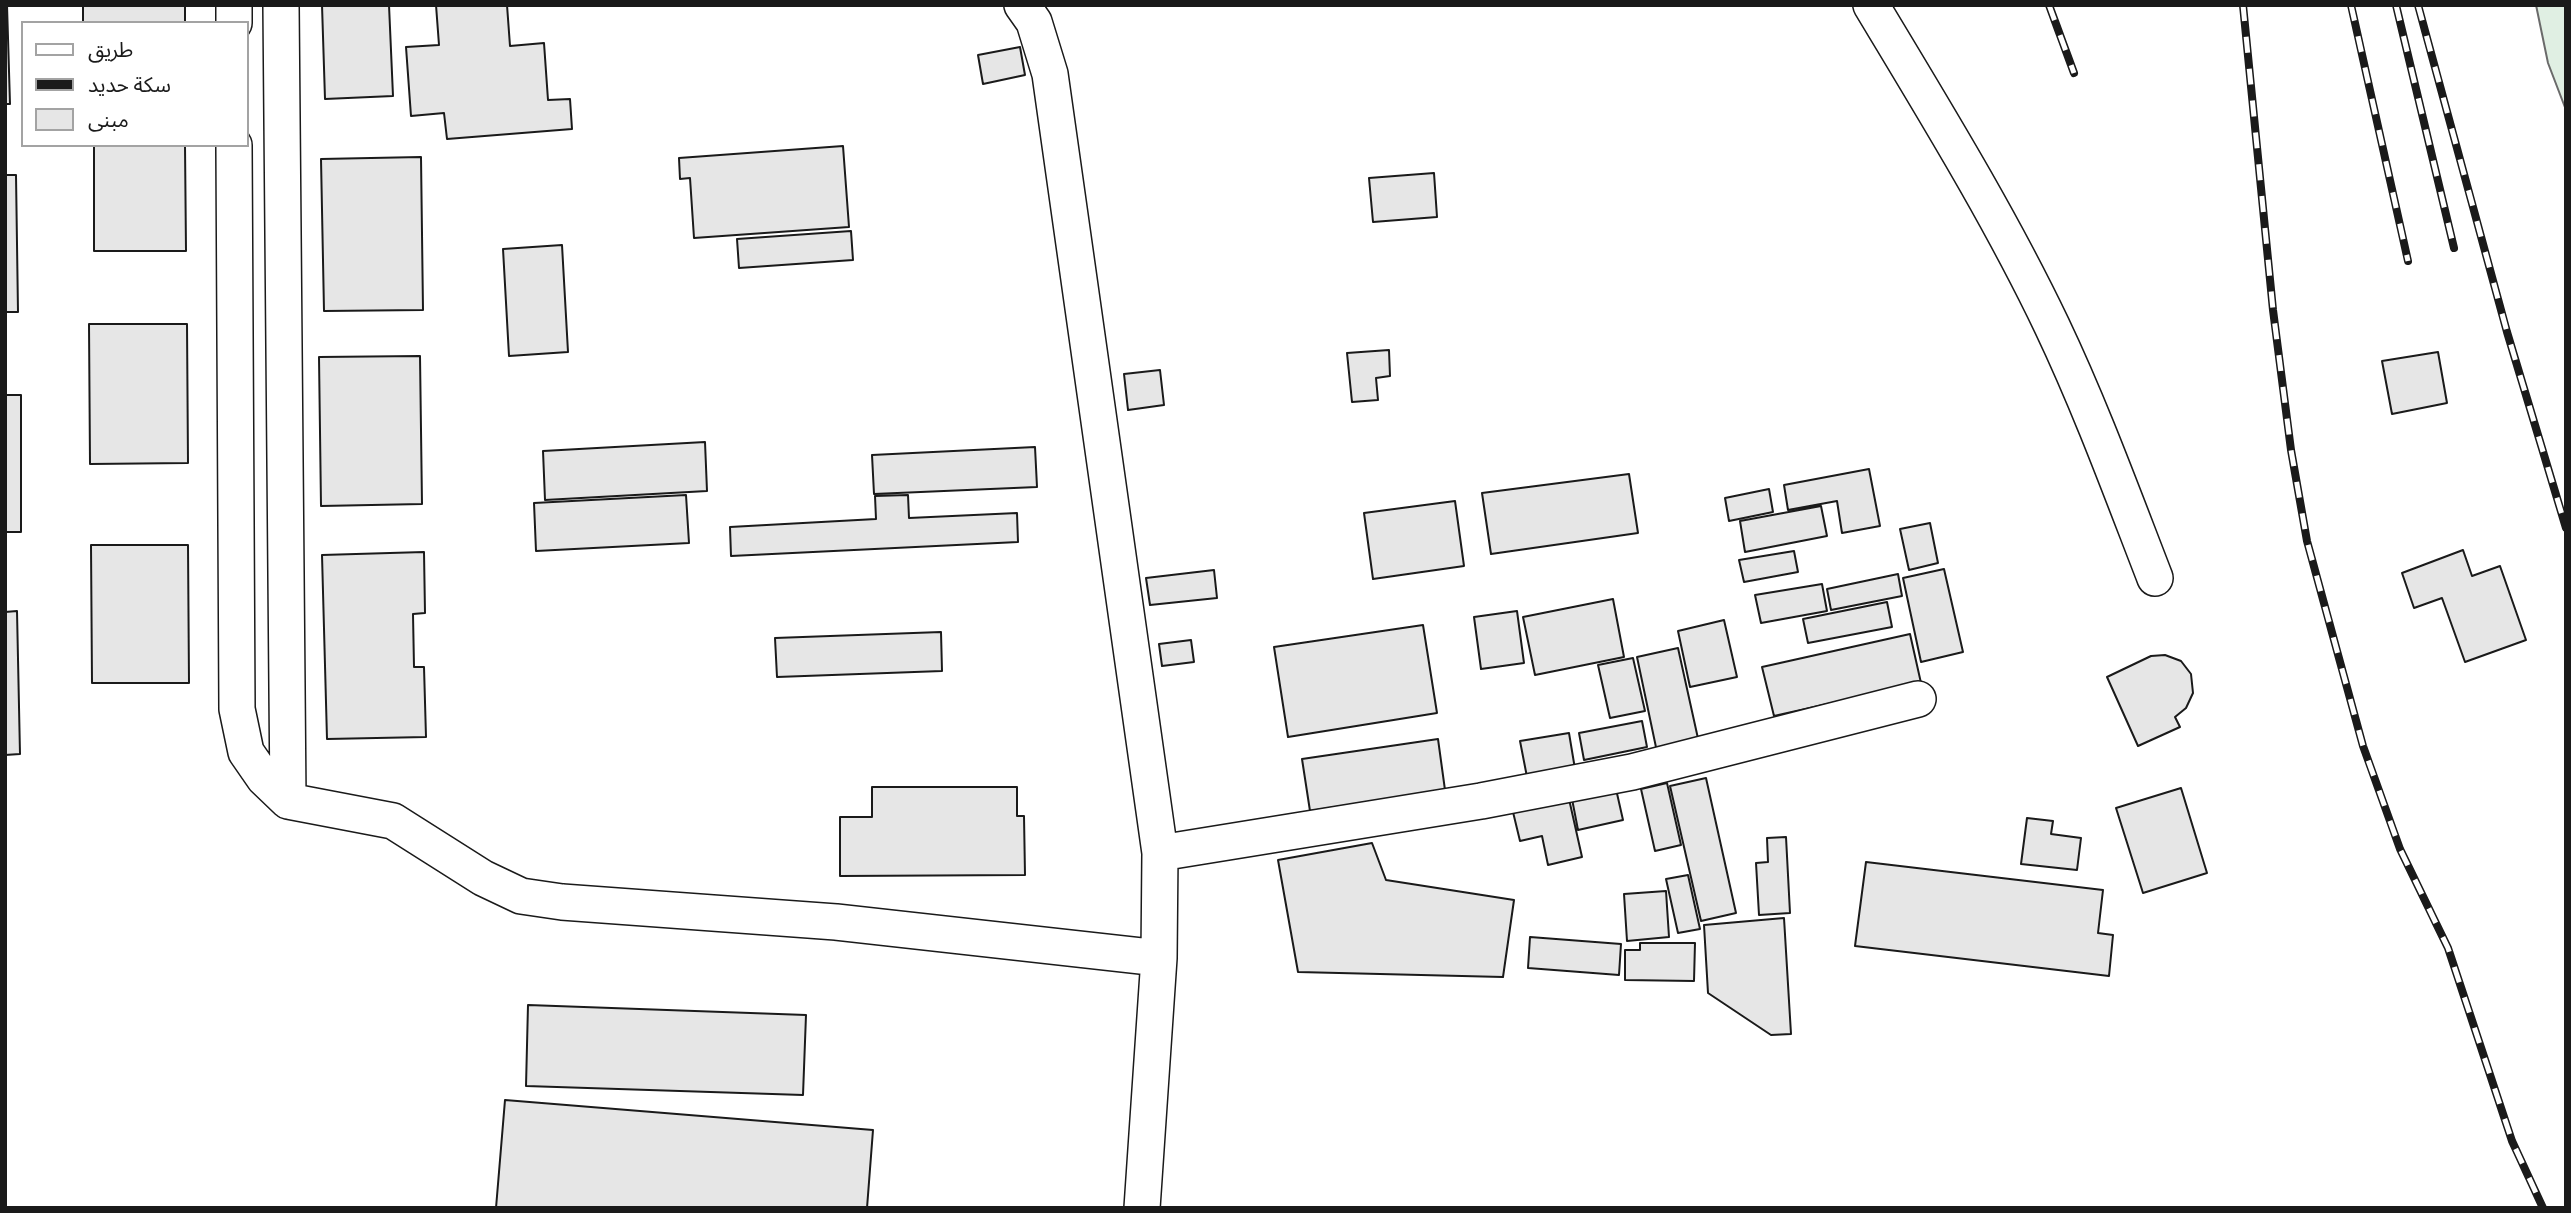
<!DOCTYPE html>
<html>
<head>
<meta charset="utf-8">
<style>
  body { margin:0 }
  #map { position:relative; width:2571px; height:1213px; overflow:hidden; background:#fff; font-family:Signika,"Noto Sans Arabic",sans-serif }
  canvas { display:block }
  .frame { position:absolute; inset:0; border:7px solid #1a1a1a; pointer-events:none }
  .legend { position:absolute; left:21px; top:21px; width:228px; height:126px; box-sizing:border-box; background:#fff; border:2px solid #a3a3a3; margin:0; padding:9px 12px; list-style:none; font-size:21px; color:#1a1a1a }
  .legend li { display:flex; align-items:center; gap:14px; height:35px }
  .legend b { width:35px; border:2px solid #a3a3a3 }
</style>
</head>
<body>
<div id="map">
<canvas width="2571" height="1213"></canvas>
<div class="frame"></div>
<ul class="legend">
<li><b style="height:9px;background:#fff"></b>طريق</li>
<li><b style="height:9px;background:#1a1a1a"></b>سكة حديد</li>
<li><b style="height:19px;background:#e6e6e6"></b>مبنى</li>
</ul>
</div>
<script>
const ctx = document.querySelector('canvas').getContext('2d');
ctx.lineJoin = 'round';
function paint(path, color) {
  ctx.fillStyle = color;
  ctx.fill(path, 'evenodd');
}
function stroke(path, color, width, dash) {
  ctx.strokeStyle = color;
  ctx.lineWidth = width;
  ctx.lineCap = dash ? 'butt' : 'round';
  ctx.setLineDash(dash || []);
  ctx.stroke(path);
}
const green = new Path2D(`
  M 2536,5 L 2566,5 L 2566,110 L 2548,63 Z`);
paint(green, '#e0efe3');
stroke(green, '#6a6a6a', 2);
const building = new Path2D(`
  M 5,5 L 7,5 L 10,104 L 5,104 Z
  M 83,5 L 185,5 L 185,23 L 83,23 Z
  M 322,5 L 389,5 L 393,96 L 325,99 Z
  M 436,5 L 507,5 L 510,46 L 544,43 L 548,100 L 570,99 L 572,129 L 447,139 L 444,113 L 411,116 L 406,47 L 439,45 Z
  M 1020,47 L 1025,75 L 983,84 L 978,55 Z
  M 94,145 L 185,145 L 186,251 L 94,251 Z
  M 843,146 L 849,227 L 694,238 L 690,178 L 680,179 L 679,158 Z
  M 421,157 L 423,310 L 324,311 L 321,159 Z
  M 1434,173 L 1437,217 L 1373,222 L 1369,178 Z
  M 5,175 L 16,175 L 18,312 L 5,312 Z
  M 851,231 L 853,260 L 739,268 L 737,239 Z
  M 562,245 L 568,352 L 509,356 L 503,249 Z
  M 89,324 L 187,324 L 188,463 L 90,464 Z
  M 1389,350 L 1390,376 L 1376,378 L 1378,400 L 1352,402 L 1347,353 Z
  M 2438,352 L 2447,403 L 2392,414 L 2382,361 Z
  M 420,356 L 422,504 L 321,506 L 319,357 Z
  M 1160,370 L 1164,405 L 1128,410 L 1124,374 Z
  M 5,395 L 21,395 L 21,532 L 5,532 Z
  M 705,442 L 707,491 L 545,500 L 543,451 Z
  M 1035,447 L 1037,487 L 874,494 L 872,455 Z
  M 1869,469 L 1880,526 L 1842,533 L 1837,501 L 1788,510 L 1784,485 Z
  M 1629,474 L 1638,533 L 1491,554 L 1482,493 Z
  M 1769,489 L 1773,512 L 1729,521 L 1725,498 Z
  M 686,495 L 689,543 L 536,551 L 534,503 Z
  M 908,495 L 909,518 L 1017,513 L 1018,542 L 731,556 L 730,527 L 876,519 L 875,496 Z
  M 1455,501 L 1464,566 L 1373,579 L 1364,513 Z
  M 1821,506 L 1827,536 L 1745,552 L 1740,521 Z
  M 1930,523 L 1938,563 L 1909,570 L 1900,529 Z
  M 91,545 L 188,545 L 189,683 L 92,683 Z
  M 2463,550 L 2472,576 L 2500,566 L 2526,640 L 2465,662 L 2442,598 L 2414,608 L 2402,573 Z
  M 1794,551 L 1798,572 L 1744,582 L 1739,560 Z
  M 424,552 L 425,613 L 413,614 L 414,667 L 424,667 L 426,737 L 327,739 L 322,555 Z
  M 1944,569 L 1963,652 L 1921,662 L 1903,578 Z
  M 1214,570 L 1217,598 L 1150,605 L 1146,578 Z
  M 1898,574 L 1902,596 L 1831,610 L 1827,589 Z
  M 1822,584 L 1827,611 L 1761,623 L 1755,595 Z
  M 1613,599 L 1624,657 L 1535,675 L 1523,617 Z
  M 1887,602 L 1892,627 L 1808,643 L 1803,619 Z
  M 17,611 L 20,754 L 5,755 L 5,612 Z
  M 1517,611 L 1524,663 L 1481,669 L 1474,617 Z
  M 1724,620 L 1737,677 L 1690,687 L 1678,631 Z
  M 1423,625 L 1437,713 L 1288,737 L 1274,647 Z
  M 941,632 L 942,671 L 777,677 L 775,638 Z
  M 1910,634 L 1921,683 L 1774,716 L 1762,667 Z
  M 1191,640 L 1194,662 L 1162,666 L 1159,644 Z
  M 1678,648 L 1699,743 L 1657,752 L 1637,657 Z
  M 2165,655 L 2181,661 L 2191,674 L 2193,693 L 2186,708 L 2175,717 L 2180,727 L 2138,746 L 2107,677 L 2151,656 Z
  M 1633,658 L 1645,711 L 1610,718 L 1598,665 Z
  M 1642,721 L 1647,747 L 1584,760 L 1579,733 Z
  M 1569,733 L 1575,769 L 1527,777 L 1520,741 Z
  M 1438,739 L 1445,790 L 1310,811 L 1302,759 Z
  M 1706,778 L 1736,913 L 1701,921 L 1670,786 Z
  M 1667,783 L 1681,845 L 1655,851 L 1641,789 Z
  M 872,787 L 1017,787 L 1017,816 L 1024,816 L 1025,875 L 840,876 L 840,817 L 872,817 Z
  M 2181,788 L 2207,873 L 2143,893 L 2116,808 Z
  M 1616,789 L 1623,820 L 1578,830 L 1572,799 Z
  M 1569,799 L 1582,857 L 1548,865 L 1542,836 L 1520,841 L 1513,812 Z
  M 2027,818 L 2053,821 L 2051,834 L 2081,838 L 2077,870 L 2021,864 Z
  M 1786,837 L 1790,913 L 1759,915 L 1756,863 L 1768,862 L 1767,838 Z
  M 1372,843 L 1386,880 L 1514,900 L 1503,977 L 1298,972 L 1278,860 Z
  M 1866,862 L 2103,890 L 2098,933 L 2113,935 L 2109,976 L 1855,946 Z
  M 1688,875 L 1700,929 L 1678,933 L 1666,879 Z
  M 1666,891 L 1669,937 L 1627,941 L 1624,894 Z
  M 1784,918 L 1791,1034 L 1771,1035 L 1708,993 L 1704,925 Z
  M 1530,937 L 1621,944 L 1619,975 L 1528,968 Z
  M 1640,943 L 1695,943 L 1694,981 L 1625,980 L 1625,950 L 1640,950 Z
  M 528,1005 L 806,1015 L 803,1095 L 526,1086 Z
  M 505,1100 L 873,1130 L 867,1208 L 496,1208 Z`);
paint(building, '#e6e6e6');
stroke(building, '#1a1a1a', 2);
const street = new Path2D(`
  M 234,5 L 234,23
  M 281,5 L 288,801
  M 1022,5 L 1034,22 L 1050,74 L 1160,853 L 1159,958 L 1142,1208
  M 1871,5 C 1934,110 1999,215 2052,326 C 2091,408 2122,493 2155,578
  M 234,145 L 237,709 L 246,752 L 264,778 L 288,801 L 393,821 L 483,878 L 521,896 L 562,902 L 836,922 L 1159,958
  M 1160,853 L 1481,801 L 1632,772 L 1918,699`);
stroke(street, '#1a1a1a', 38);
stroke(street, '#fff', 35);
const rail = new Path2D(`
  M 2049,5 L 2074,73
  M 2243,5 L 2273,310 L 2291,450 L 2307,541 L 2363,746 L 2400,849 L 2448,948 L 2512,1141 L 2543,1208
  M 2351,5 L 2408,261
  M 2396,5 L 2454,248
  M 2418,5 L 2507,332 L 2566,528`);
stroke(rail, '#1a1a1a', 8);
stroke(rail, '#fff', 5, [16]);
</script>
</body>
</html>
